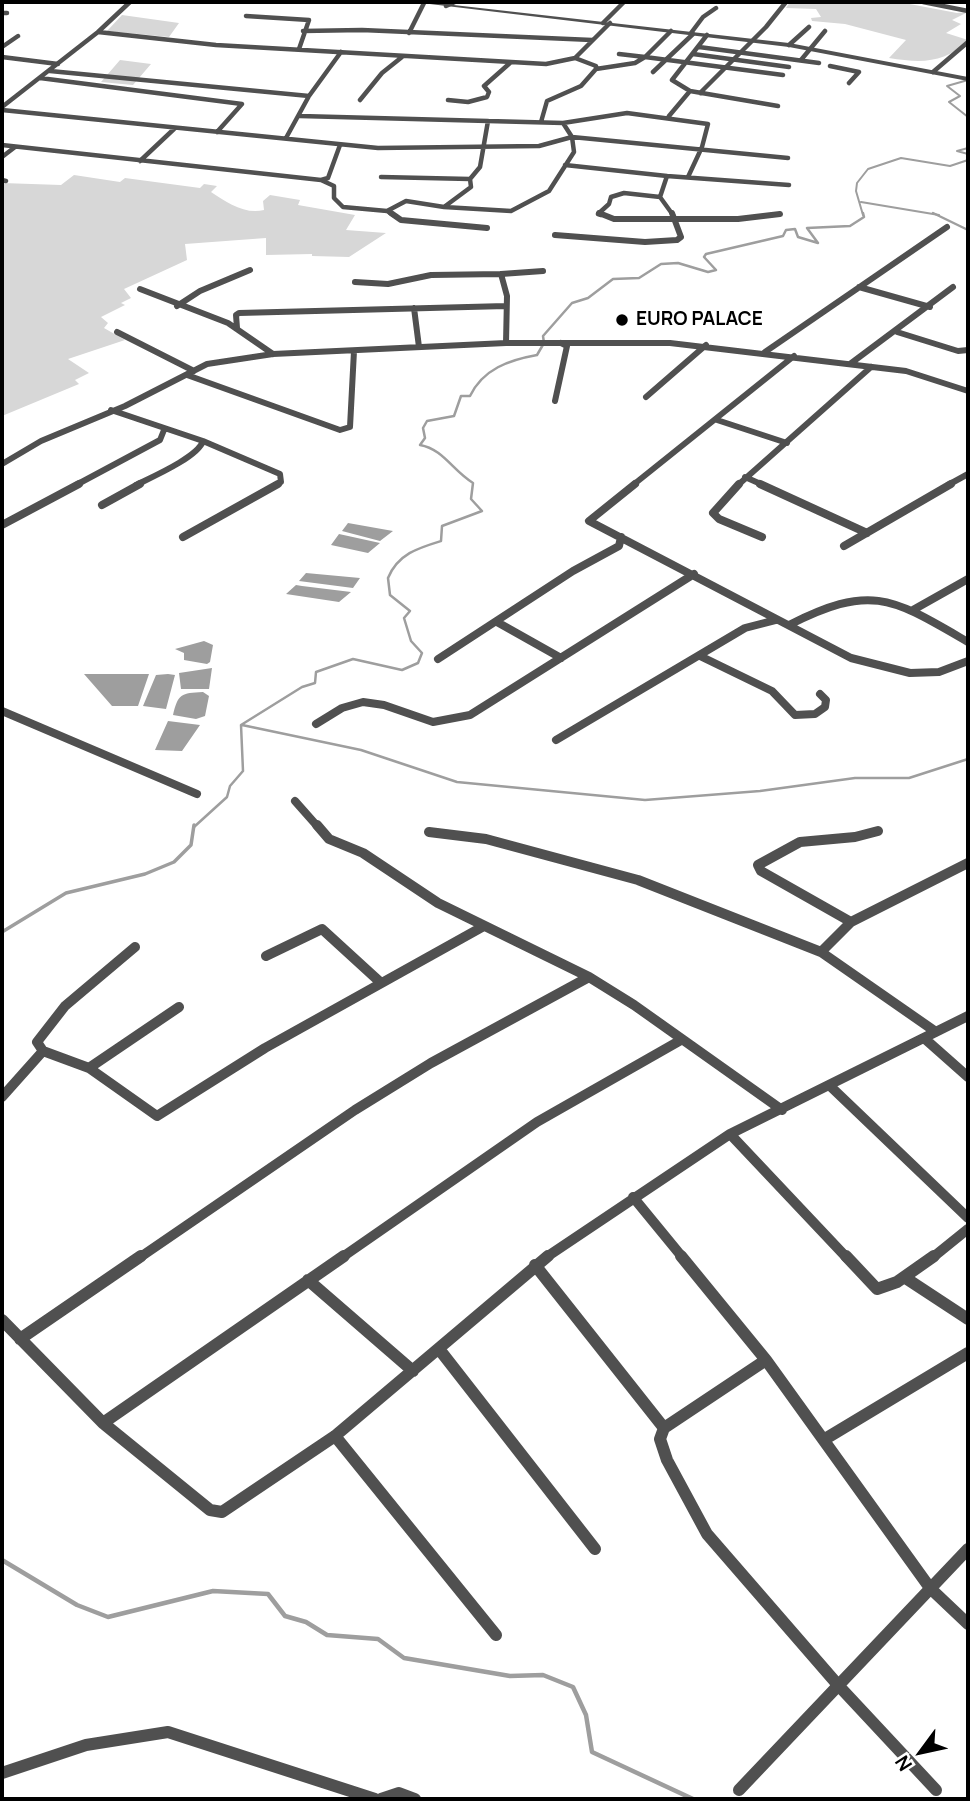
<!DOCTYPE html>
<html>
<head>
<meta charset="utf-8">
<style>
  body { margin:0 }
  #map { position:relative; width:970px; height:1801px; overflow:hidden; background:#fff; font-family:Manrope,sans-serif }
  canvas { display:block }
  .frame { position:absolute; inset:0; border:4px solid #000; pointer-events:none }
  .north { position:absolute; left:886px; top:1717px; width:70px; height:70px; -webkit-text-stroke:5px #fff; paint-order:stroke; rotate:237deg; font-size:19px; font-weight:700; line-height:28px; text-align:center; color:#000 }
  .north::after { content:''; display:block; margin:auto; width:24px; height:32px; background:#000; clip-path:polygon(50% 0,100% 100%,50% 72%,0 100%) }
</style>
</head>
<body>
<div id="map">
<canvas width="970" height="1801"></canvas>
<div class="frame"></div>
<div class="north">N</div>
</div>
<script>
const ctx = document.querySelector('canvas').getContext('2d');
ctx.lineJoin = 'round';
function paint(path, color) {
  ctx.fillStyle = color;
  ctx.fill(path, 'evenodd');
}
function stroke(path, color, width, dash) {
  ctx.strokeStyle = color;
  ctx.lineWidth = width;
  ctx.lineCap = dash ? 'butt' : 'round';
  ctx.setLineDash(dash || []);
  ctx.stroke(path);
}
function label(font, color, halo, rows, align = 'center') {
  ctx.font = font + ' Manrope,sans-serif';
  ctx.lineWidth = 6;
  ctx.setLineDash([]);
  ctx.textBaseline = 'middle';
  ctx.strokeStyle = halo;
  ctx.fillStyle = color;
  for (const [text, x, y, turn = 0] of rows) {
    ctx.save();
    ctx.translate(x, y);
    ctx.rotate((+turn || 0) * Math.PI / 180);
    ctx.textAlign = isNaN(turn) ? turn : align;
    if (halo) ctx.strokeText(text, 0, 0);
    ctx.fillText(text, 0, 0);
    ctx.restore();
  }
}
paint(new Path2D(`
  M 790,2 L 899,2 L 957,13 L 968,12 L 952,20 L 961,24 L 946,33 L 968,40 C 944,64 921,63 889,58 L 906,40 L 845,24 L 812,21 L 811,18 L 821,17 L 816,9 L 786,8 Z
  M 122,15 L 179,23 L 169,37 L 107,31 Z
  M 120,60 L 151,64 L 133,85 L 101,82 Z
  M 74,175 L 120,182 L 125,178 L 200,188 L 204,184 L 217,186 L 211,192 C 226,202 245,215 264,210 L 263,201 L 270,195 L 300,200 L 298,205 L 355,215 L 346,230 L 386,233 L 349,257 L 312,256 L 312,254 L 266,255 L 266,238 L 185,244 L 187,260 L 124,289 L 131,298 L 121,303 L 125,305 L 101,317 L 108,323 L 104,328 L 125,340 L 68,359 L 89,373 L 75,380 L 79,384 L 2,416 L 2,183 L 61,185 Z`), '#d7d7d7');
paint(new Path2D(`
  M 348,523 L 393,531 L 380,541 L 342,531 Z
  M 339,534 L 380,543 L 368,553 L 331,545 Z
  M 306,573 L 360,578 L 353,588 L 299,581 Z
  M 296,585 L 302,586 L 351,592 L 339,602 L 286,594 Z
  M 204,641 L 213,645 L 210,662 L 207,664 L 184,660 L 184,653 L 175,649 Z
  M 212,668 L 209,689 L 181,689 L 179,673 Z
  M 84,674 L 149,674 L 138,706 L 112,706 Z
  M 168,674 L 175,675 L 166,709 L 143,706 L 156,675 Z
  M 203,692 L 209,696 L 205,716 L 196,719 L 173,715 C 178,694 181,693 203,692 Z
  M 168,721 L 200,725 L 182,751 L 155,750 Z`), '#9e9e9e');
stroke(new Path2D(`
  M 968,80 L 947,86 L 960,96 L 949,102 L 968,117
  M 968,118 L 968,130
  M 968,148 L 957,151 L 968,154
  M 861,202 L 939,215
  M 863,215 L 856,191 L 857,183 L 868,169 L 901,158 L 950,166 L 968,160`), '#9e9e9e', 2);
stroke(new Path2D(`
  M 933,213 L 968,230
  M 242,725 L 361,750 L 457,782 L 645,800 L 760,791 L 855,778 L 909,778 L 968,759
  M 194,827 L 227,797 L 230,786 L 243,771 L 241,725 L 302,687 L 315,683 L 316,672 L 353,659 L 402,670 L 418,663 L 422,653 L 411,641 L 404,618 L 410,611 L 390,595 L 388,578 C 398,554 418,548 441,541 L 442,526 L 482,511 L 471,499 L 473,483 C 453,471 443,449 420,445 L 425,438 L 423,428 L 427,421 L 454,416 L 461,396 L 470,396 C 483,369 509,360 537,355 L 544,343 L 543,336 L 572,303 L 588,298 L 613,279 L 639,278 L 661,264 L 678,263 L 708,272 L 716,270 L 704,257 L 706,254 L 783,236 L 786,230 L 795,229 L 798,237 L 818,243 L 807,228 L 850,226 L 864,217 L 863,213`), '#9e9e9e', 2.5);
stroke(new Path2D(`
  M 2,932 L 66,893 L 145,874 L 174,862 L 191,845 L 194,825`), '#9e9e9e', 3.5);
stroke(new Path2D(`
  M 2,1560 L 77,1605 L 108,1617 L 213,1591 L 268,1594 L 285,1616 L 306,1622 L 327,1635 L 378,1639 L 404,1658 L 510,1676 L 543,1675 L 573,1687 L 586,1715 L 592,1752 L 693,1799`), '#9e9e9e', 4.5);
stroke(new Path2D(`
  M 923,2 L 968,11
  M 446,6 L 455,2
  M 2,13 L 7,13
  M 246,16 L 309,20 L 299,49
  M 603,23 L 624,2
  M 303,31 L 362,30 L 592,40
  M 671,31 L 645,57 L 783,75
  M 98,32 L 216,45 L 546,64 L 575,58 L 610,23
  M 409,33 L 424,3
  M 691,33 L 703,17 L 716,8
  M 789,45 L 809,27
  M 2,47 L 18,36
  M 699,47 L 819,63
  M 693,54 L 789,67
  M 2,57 L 58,64
  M 801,60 L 825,31
  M 830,66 L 859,72 L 849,83
  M 596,69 L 635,63 L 645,57 L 619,54
  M 50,71 L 309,96
  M 653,72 L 693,34
  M 933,72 L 968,42
  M 40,78 L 242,104 L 217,132
  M 690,91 L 672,80 L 707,35
  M 700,93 L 766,27 L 786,2
  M 360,100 L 382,73 L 402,57
  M 448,100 L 468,102 L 487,97 L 489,92 L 484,86 L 510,63
  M 2,107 L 98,32 L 130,2
  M 2,110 L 378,148 L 539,146 L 572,137 L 788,158
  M 300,116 L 563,123 L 627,113 L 708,124 L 702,147 L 688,177
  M 669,116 L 690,91 L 778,106
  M 541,122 L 547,101 L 581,86 L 596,69 L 596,66 L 575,58
  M 286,138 L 309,96 L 341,52
  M 2,145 L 321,180 L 334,186 L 334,198 L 343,207 L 387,211
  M 2,157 L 15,147
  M 140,161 L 174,129
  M 565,165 L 667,176
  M 381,177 L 470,179
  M 2,180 L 6,181
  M 321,180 L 328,178 L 340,145
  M 444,207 L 511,211 L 549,191 L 574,152 L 572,137 L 563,123
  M 393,215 L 387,211 L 406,201 L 444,207 L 471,187 L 470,179 L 480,167 L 488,121
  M 601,215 L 598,214 L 609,204 L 611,197 L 624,193 L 660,197
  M 673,215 L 660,197 L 667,176 L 789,185
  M 771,215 L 780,214`), '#505050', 4.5);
stroke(new Path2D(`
  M 391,213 L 401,220 L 487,228
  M 599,213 L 614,219 L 738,219 L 780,214
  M 555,235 L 645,242 L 677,240 L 681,237 L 672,213
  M 355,282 L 388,284 L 431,275 L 501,274
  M 859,287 L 930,307
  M 140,289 L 228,323 L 273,354
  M 177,306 L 200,291 L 250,270
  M 414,308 L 419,347
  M 237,328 L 236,315 L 239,313 L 506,306
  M 117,332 L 194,371
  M 897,332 L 958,351 L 968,350
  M 506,343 L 507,296 L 501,274 L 543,271
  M 765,352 L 947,227
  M 850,364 L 953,287
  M 187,375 L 340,430 L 350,427 L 354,351
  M 646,397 L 706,345
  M 555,401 L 567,346 L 561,343
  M 111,410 L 203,441 L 280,474 L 281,482 L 276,485
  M 717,420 L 787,443
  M 2,464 L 41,441 L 125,406 L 207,364 L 273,354 L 506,343 L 670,343 L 906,371 L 968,391
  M 745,477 L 763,485
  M 76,485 L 160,440 L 164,430
  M 136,485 C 152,477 198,457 203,441
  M 633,485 L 794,356
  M 738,485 L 871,367
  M 948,485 L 968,474`), '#505050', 6);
stroke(new Path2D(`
  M 635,484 L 589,521 L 851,658 L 910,673 L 939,672 L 968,661
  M 739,484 L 713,513 L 719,519 L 762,537
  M 760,484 L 867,533
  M 102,505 L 140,484
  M 2,525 L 79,484
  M 183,537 L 278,484
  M 844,546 L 951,484
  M 913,610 L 968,579
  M 497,622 L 561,658
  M 789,625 C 872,583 892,598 968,642
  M 700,656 L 772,691 L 795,715 L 815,714 L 825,707 L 826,700 L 820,694
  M 438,659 L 573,571 L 619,546 L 621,537
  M 2,711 L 197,794
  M 316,724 L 342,708 L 363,702 L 384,705 L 433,722 L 470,715 L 694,574
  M 556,740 L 745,628 L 776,620
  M 295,801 L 318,827`), '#505050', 8);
stroke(new Path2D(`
  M 317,825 L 329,839 L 363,853 L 438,903 L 589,977 L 634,1005 L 782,1110
  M 429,832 L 486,839 L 638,880 L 821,952 L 936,1032
  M 851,922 L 761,871 L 758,865 L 800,842 L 855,837 L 878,831
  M 135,947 L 65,1006 L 37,1042 L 43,1051 L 89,1068 L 157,1116 L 265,1048 L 484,926
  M 821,952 L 851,922 L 968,863
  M 266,956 L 322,929 L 380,982
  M 924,1038 L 968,1077
  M 89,1068 L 179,1007
  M 829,1085 L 968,1218
  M 2,1097 L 43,1051
  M 730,1134 L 847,1258
  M 633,1197 L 683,1258
  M 139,1258 L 355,1110 L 431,1063 L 589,977
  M 341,1258 L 537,1122 L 681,1040
  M 545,1258 L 730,1134 L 968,1016
  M 932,1258 L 968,1229`), '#505050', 10);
stroke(new Path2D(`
  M 681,1256 L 766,1360 L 930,1588 L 968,1624
  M 846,1256 L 877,1289 L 897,1282 L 934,1256
  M 535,1265 L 664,1428
  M 904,1277 L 968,1319
  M 308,1280 L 413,1371
  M 2,1320 L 103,1423 L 210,1510 L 222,1512 L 335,1436 L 548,1256
  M 20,1339 L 141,1256
  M 439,1349 L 595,1549
  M 766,1360 L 664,1428 L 660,1439 L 667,1460 L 707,1534 L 838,1685 L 936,1790
  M 103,1423 L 344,1256
  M 335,1436 L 496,1635
  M 825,1439 L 968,1353
  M 2,1773 L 86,1745 L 168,1732 L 375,1799
  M 739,1790 L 968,1549
  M 381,1799 L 399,1793 L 415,1799`), '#505050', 12);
paint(new Path2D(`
  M 413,2 L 427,2 L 789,43 L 968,77 L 968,81 L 789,47 Z`), '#505050');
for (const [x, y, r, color] of [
  [622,320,7,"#000"]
]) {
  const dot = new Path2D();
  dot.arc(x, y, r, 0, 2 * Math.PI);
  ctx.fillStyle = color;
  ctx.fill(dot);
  stroke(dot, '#fff', 2.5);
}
label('bold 19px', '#000', '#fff', [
  ["EURO PALACE",636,320]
], 'left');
</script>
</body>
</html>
